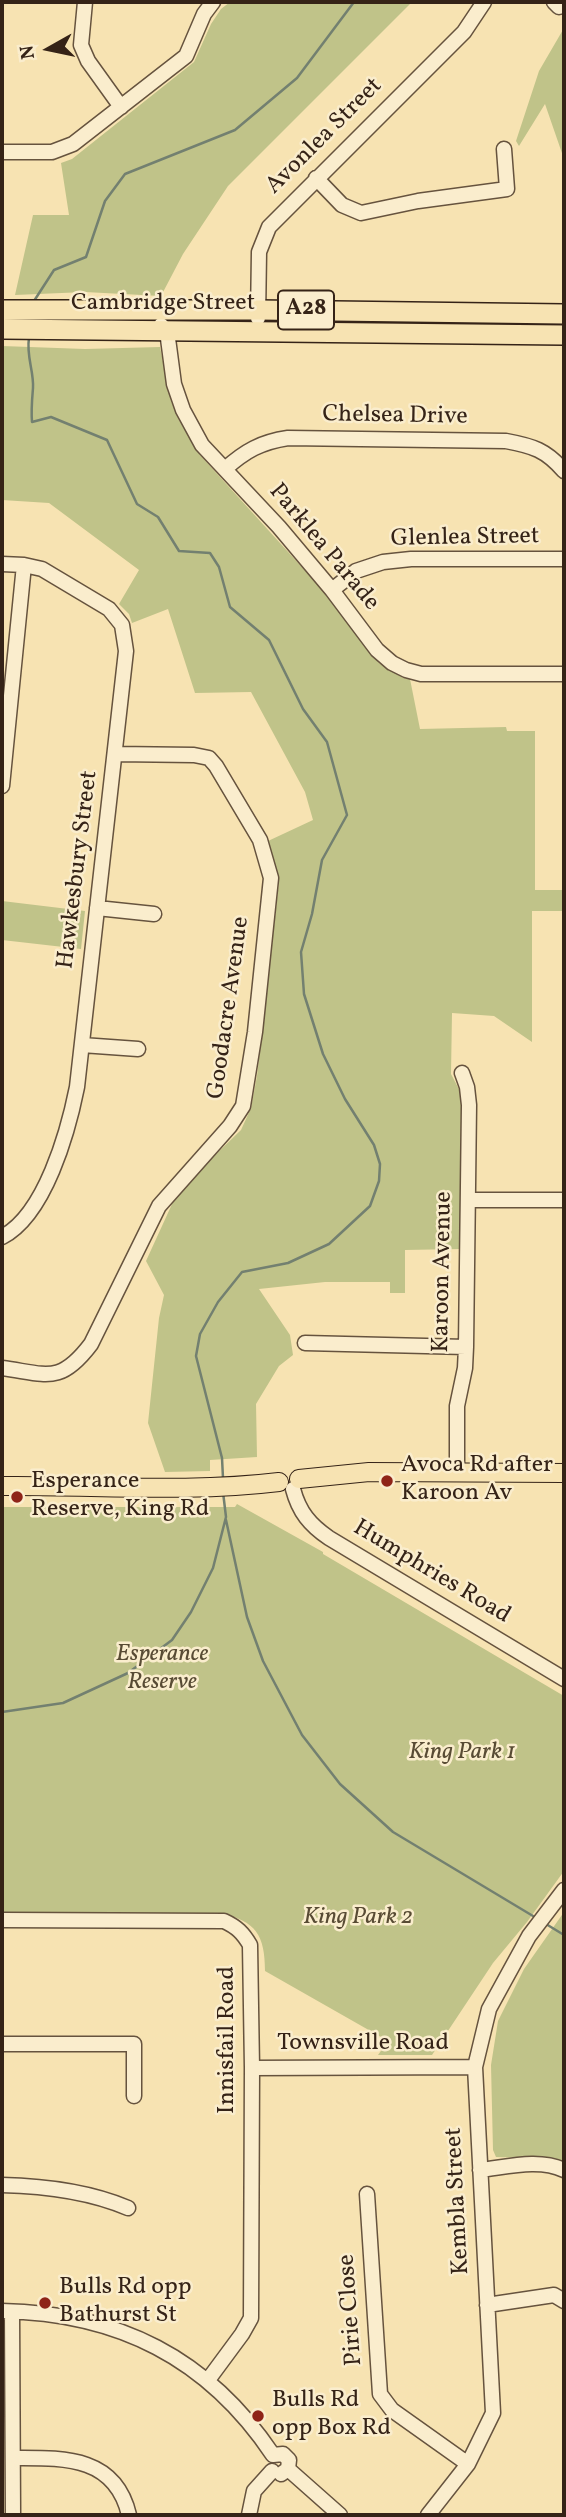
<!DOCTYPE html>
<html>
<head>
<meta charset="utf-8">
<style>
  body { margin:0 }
  #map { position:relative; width:566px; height:2517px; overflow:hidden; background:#f7e3b2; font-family:Vollkorn,serif }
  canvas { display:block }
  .frame { position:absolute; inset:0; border:4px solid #352317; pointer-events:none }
  .north { position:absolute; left:14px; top:14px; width:70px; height:70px; -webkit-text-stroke:5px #faedcd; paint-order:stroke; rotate:261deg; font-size:19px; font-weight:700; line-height:28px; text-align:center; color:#352317 }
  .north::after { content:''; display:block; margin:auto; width:24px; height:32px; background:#352317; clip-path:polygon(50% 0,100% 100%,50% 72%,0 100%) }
</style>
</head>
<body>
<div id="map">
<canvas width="566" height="2517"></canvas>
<div class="frame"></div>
<div class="north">N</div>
</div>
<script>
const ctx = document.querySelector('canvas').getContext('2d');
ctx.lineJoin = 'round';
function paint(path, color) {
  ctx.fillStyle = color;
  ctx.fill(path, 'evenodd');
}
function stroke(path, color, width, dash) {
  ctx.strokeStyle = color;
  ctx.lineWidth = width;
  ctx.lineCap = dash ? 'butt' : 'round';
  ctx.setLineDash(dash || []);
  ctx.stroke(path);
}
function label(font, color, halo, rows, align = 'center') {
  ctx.font = font + ' Vollkorn,serif';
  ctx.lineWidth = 5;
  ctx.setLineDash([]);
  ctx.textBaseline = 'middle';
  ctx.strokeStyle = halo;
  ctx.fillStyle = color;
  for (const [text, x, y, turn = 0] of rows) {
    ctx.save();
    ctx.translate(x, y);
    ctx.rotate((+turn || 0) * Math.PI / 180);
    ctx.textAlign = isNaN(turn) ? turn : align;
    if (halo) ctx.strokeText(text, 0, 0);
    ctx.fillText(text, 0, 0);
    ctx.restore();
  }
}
paint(new Path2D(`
  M 230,2 L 412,2 L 228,186 L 183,254 L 161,296 L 85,292 L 15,295 L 33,215 L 69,215 L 61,163 L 72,159 L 194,62 L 211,24 L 221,9 Z
  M 564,28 L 564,159 L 545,104 L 519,146 L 516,141 L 539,71 Z
  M 2,346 L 85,349 L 160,347 L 171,401 L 179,420 L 200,455 L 340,609 L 379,663 L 403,678 L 410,679 L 420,729 L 506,727 L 507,731 L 535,731 L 535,890 L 564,890 L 564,911 L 532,911 L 532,1042 L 494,1016 L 452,1013 L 451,1074 L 461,1093 L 460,1249 L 405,1250 L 405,1293 L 390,1293 L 390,1282 L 325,1282 L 259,1289 L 290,1335 L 293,1355 L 279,1366 L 256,1404 L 257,1457 L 210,1460 L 210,1471 L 165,1472 L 148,1423 L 159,1318 L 164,1295 L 146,1261 L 178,1191 L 241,1130 L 251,1108 L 257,1076 L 279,882 L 268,841 L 313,820 L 305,792 L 251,692 L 195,693 L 168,609 L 132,623 L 129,614 L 119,604 L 139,570 L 49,503 L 2,500 Z
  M 2,901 L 85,911 L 81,949 L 2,940 Z
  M 237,1504 L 323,1552 L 323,1554 L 564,1696 L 564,1871 L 527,1922 L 493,1963 L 432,2055 L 378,2055 L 388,2041 L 265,1971 C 265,1935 256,1921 220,1913 L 2,1915 L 2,1507 L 235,1507 Z
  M 564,1912 L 564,2166 L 535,2158 L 496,2157 L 493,2150 L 491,2065 L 498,2021 L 524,1969 Z`), '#c0c389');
stroke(new Path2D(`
  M 34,301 L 54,270 L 86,257 L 105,201 L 125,174 L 235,130 L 297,78 L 354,2
  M 29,338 C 26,356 34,371 33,388 C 32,400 31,410 32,422 L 51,417 L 107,440 L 137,504 L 158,517 L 179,551 L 210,553 L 219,567 L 230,607 L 269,640 L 303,709 L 327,742 L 347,815 L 322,860 L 312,914 L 301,952 L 304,994 L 323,1054 L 345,1099 L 374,1145 L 380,1164 L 379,1181 L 370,1206 L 329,1244 L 288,1263 L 242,1272 L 218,1302 L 200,1334 L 196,1356 L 222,1458 L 223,1478
  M 226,1520 L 247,1617 L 263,1661 L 302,1735 L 340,1784 L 393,1832 L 538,1919
  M 2,1712 L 63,1703 L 128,1673 L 172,1640 L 191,1612 L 213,1568 L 226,1517 L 223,1492
  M 546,1924 L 564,1935`), '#738070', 2.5);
const minor = new Path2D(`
  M 85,2 L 81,45 L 88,61 L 121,107
  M 554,2 L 559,7
  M 2,152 L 52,152 L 73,144 L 186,56 L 204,14 L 213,2
  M 316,178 L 342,205 L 361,213 L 418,201 L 507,189 L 504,149
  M 258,318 L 259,252 L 269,227 L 464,32 L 484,2
  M 161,325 L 167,331 L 174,384 L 183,410 L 202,445 L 279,527 L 332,590 L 377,650 L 392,663 L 406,670 L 421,674 L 564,674
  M 225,469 C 245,451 261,442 288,438 L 506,441 C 533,446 546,450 564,471
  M 2,564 L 24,565 L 42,569 L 109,609 L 122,625 L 126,651 L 77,1087 C 68,1132 45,1215 2,1237
  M 332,590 L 356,571 L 383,562 L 411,559 L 564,559
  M 2,786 L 24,565
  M 97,908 L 154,914
  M 82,1045 L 138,1049
  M 468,1200 L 564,1200
  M 305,1343 L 466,1347
  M 2,1368 C 47,1374 60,1385 91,1344 L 159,1206 L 230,1126 L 243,1106 L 255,1032 L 271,878 L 260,840 L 216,766 L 209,758 L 194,755 L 116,754
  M 457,1472 L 457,1406 L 465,1368 L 466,1347 L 469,1105 L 467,1087 L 462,1073
  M 293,1489 C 299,1512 310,1525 329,1538 L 564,1679
  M 2,1920 L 224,1921 C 237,1927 243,1933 250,1945 L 252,2068 L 251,2318 L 242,2334 L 208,2380
  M 2,2044 L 134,2044 L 134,2096
  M 252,2068 L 475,2067
  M 480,2170 C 507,2167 539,2158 564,2170
  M 2,2185 C 45,2186 88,2191 128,2208
  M 367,2194 L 380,2394 L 392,2410 L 468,2464
  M 487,2305 L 554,2295 L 564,2301
  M 2,2311 C 118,2313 208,2358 273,2455
  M 12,2312 L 13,2515
  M 273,2455 L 283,2454 L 289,2460 L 288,2469 L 281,2474
  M 13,2458 C 62,2458 115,2455 129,2515
  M 288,2469 L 340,2515
  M 249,2515 L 254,2491 L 272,2471
  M 428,2515 L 468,2464 L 493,2413 L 475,2067 L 489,2009 L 529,1936 L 564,1890`);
const major = new Path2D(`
  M 299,1479 L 369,1472 L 564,1473
  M 2,1486 C 94,1485 188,1493 279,1482`);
const highway = new Path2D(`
  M 2,310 L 258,310 L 564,314
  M 2,329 L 564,335`);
stroke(minor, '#66533e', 17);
stroke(major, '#352317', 20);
stroke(highway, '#352317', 22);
stroke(minor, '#faedcd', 14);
stroke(major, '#f7e3b2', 18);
stroke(highway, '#f7e3b2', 19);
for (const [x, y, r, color] of [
  [387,1481,7,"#8f2418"],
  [17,1497,7,"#8f2418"],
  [45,2303,7,"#8f2418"],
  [258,2416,7,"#8f2418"]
]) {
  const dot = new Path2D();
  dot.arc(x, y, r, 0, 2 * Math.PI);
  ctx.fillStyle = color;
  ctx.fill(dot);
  stroke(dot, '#faedcd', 2.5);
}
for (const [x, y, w] of [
  [306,310,56]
]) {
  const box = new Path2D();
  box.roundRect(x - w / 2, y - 19.5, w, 39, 5);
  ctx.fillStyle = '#faedcd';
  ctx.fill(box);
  stroke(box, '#352317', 2);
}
label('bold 23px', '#352317', null, [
  ["A28",306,310]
]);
label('24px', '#352317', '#faedcd', [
  ["Avonlea Street",325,137,-45],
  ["Cambridge Street",163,305],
  ["Chelsea Drive",395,417,1],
  ["Glenlea Street",465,539,-1],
  ["Parklea Parade",323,548,50],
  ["Hawkesbury Street",79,870,-83],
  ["Goodacre Avenue",230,1008,-82],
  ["Karoon Avenue",444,1272,-89],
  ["Humphries Road",431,1573,31],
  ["Innisfail Road",229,2040,-90],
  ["Townsville Road",363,2045],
  ["Kembla Street",459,2201,-93],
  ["Pirie Close",352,2310,-94]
]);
label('24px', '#352317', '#faedcd', [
  ["Avoca Rd after",401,1467],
  ["Karoon Av",401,1495],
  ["Esperance",31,1483],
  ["Reserve, King Rd",31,1511],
  ["Bulls Rd opp",59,2289],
  ["Bathurst St",59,2317],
  ["Bulls Rd",272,2402],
  ["opp Box Rd",272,2430]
], 'left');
label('italic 24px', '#584b34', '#faedcd', [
  ["Esperance",162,1656],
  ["Reserve",162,1684],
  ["King Park 1",462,1754],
  ["King Park 2",358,1919]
]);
</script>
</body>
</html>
